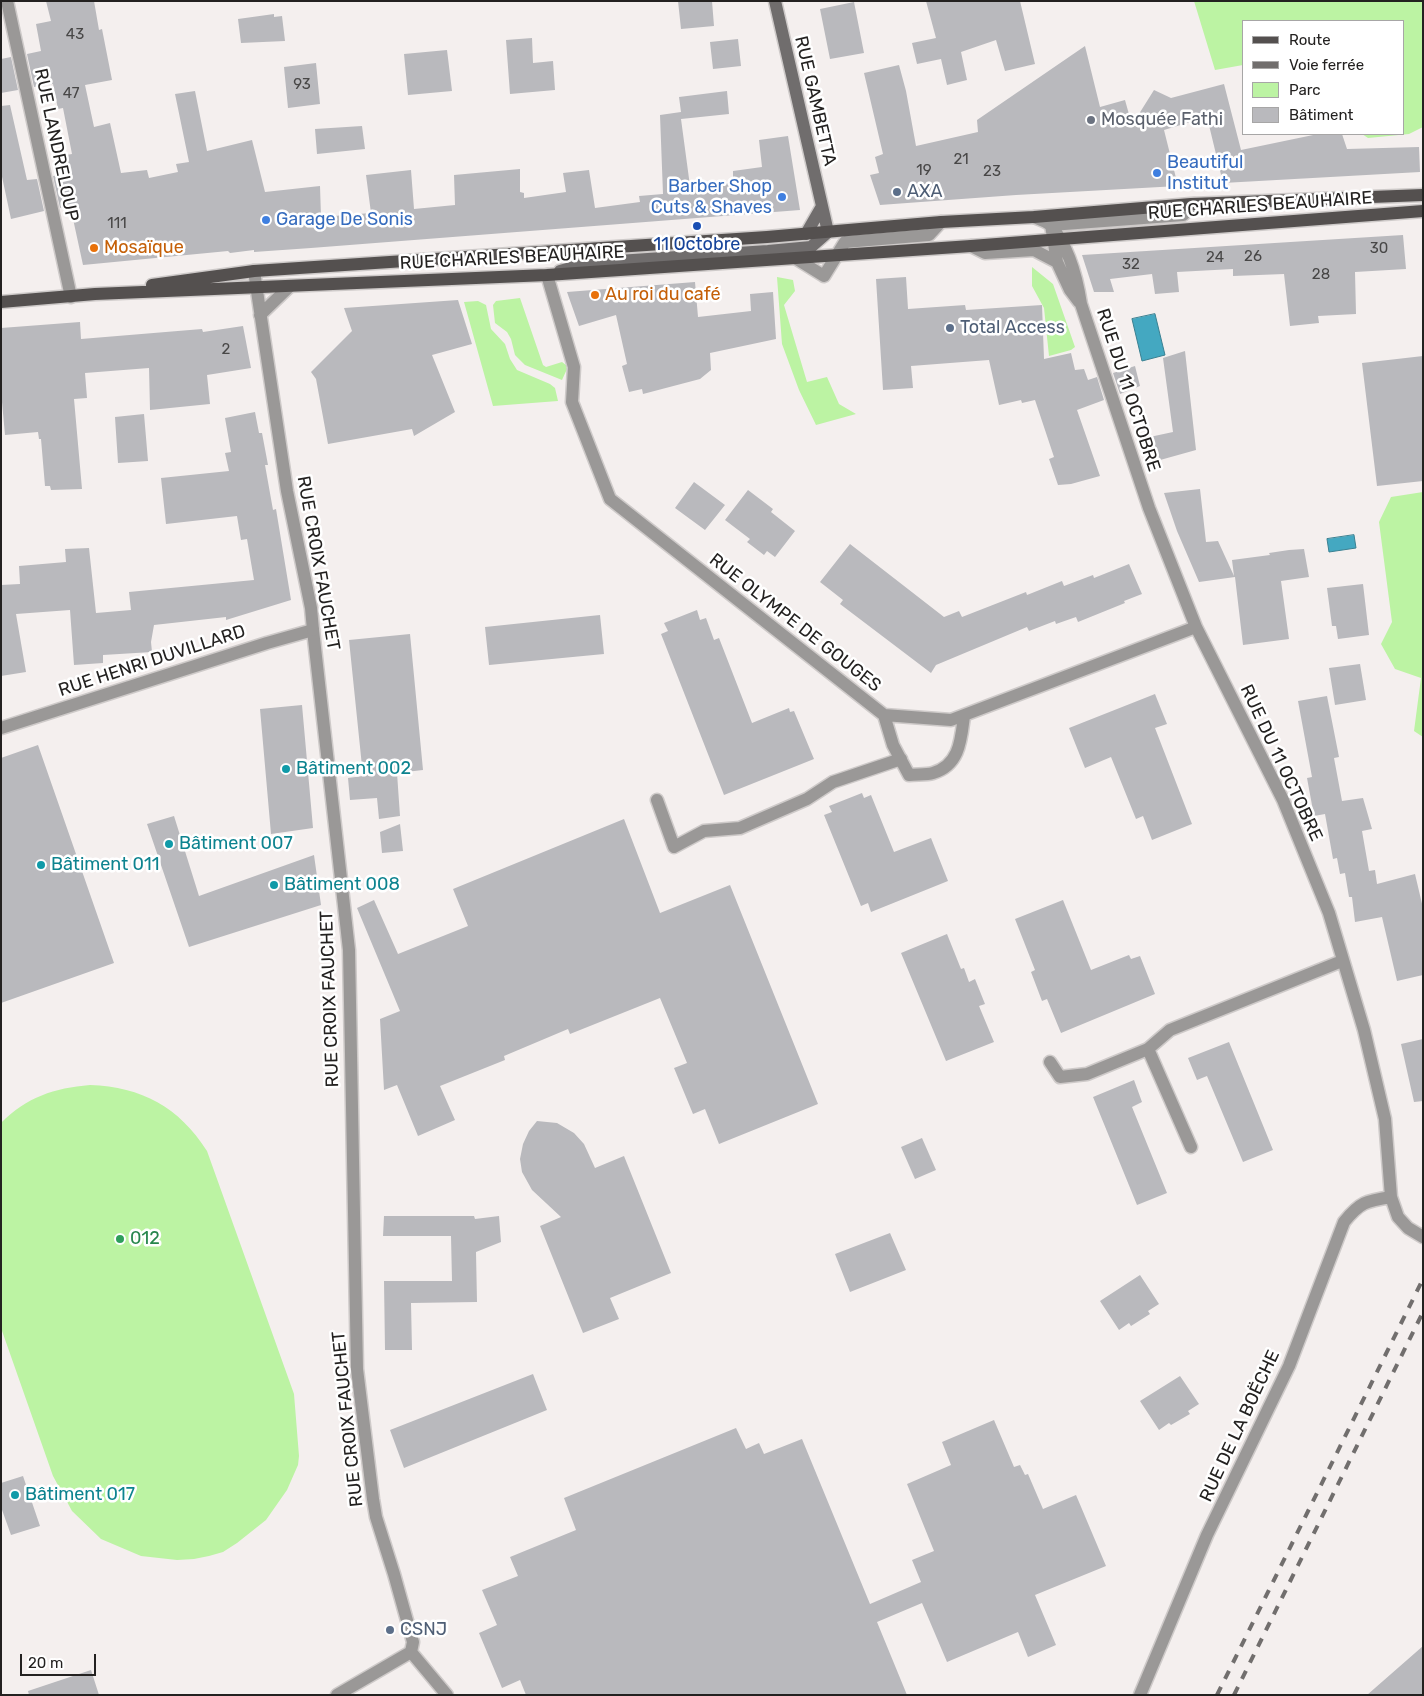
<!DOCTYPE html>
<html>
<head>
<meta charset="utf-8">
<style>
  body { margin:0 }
  #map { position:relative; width:1424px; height:1696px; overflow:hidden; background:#f4efee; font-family:Rubik,sans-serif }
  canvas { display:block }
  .frame { position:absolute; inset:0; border:2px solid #232120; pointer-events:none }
  .legend { position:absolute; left:1242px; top:20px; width:162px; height:115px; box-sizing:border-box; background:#fff; border:1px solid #a7a6a6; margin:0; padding:6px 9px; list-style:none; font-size:15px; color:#232120 }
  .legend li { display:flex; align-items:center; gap:10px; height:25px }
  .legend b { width:25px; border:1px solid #a7a6a6 }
  .scale { position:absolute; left:20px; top:1654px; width:76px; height:22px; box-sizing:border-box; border:2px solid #232120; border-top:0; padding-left:6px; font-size:15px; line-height:18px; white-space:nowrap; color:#232120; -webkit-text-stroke:4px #fff; paint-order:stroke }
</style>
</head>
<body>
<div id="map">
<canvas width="1424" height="1696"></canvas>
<div class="frame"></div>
<ul class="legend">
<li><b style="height:6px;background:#54504f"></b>Route</li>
<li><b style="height:6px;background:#716e6d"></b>Voie ferrée</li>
<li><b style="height:14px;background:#bcf3a3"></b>Parc</li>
<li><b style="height:14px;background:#b9b9bd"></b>Bâtiment</li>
</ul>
<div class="scale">20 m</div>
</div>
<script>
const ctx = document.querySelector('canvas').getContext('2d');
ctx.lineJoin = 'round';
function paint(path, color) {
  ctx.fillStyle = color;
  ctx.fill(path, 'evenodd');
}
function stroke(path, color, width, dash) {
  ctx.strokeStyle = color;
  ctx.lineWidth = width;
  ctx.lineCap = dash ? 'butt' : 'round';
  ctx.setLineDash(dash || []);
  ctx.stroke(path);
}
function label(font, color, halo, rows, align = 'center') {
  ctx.font = font + ' Rubik,sans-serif';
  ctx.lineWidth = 5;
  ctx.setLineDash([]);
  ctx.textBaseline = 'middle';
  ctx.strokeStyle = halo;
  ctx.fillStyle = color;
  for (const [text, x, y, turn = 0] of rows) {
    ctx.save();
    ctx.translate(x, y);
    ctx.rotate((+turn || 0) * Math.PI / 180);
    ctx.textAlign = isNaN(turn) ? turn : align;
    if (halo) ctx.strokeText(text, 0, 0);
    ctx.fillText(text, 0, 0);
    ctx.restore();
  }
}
paint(new Path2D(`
  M 1194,1 L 1423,1 L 1423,127 L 1409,134 L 1368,138 L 1362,134 L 1403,134 L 1403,21 L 1243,21 L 1243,65 L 1215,70 Z
  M 1032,267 L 1053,284 L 1075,347 L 1071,350 L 1049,356 L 1044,308 L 1032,286 Z
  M 777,277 L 793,280 L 795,291 L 784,305 L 807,382 L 827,377 L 839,404 L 856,414 L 816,425 L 799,390 L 782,344 Z
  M 520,298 L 543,365 L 546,367 L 562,362 L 566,365 L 567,369 L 562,380 L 525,365 L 515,355 L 511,339 L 507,332 L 495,323 L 493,305 L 496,301 Z
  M 478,301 L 486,305 L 491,329 L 505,344 L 510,359 L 517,370 L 550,384 L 555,388 L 558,401 L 493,406 L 464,302 Z
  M 1423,492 L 1423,737 L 1414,731 L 1421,678 L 1395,669 L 1381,644 L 1392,622 L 1379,522 L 1391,497 Z
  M 90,1085 C 142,1087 179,1107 207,1151 L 294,1394 L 299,1456 L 298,1465 L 287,1490 L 266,1520 L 237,1543 L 223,1552 L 209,1556 L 194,1559 L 177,1560 L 141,1556 L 101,1539 L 72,1511 L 53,1476 L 1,1328 L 1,1123 C 27,1097 54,1088 90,1085 Z`), '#bcf3a3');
const water = new Path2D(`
  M 1155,314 L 1165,355 L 1142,361 L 1132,319 Z
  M 1354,535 L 1356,548 L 1329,552 L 1327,539 Z`);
paint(water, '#44a8c1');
stroke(water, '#3a8091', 1);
paint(new Path2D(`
  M 46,1 L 94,1 L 99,30 L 102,29 L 112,80 L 85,85 L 94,127 L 110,123 L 121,173 L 147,170 L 149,178 L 178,172 L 176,164 L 189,162 L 175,94 L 195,91 L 207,151 L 252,140 L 265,192 L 320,186 L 321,217 L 371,213 L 366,175 L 411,170 L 414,209 L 455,205 L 454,175 L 520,169 L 520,192 L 524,193 L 524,198 L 566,192 L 563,173 L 589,170 L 595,208 L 640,202 L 639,196 L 663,194 L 660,115 L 681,112 L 679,97 L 727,91 L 729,114 L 681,119 L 690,186 L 733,183 L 733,171 L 762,167 L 759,140 L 788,136 L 800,210 L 311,248 L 254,252 L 254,250 L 230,253 L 228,251 L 83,265 L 70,205 L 60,208 L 53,176 L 70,173 L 66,155 L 72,154 L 63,108 L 58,109 L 53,84 L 34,87 L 27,54 L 41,51 L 36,24 L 51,21 Z
  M 678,1 L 712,1 L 714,26 L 681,29 Z
  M 926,1 L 1020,1 L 1035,64 L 1005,71 L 996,40 L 961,52 L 967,80 L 947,85 L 941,59 L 917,64 L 912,43 L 936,38 Z
  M 854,2 L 864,53 L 830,59 L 820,9 Z
  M 274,14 L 274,17 L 282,16 L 285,41 L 241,43 L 238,19 Z
  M 532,38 L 533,63 L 553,61 L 555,90 L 510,94 L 506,40 Z
  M 738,39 L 741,66 L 713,69 L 710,42 Z
  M 1085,46 L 1100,107 L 1125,100 L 1132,125 L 1154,90 L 1171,98 L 1224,84 L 1241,150 L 1318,134 L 1342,134 L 1347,149 L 1419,147 L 1420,172 L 1223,183 L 1207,117 L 1164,130 L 1178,186 L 1016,195 L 880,205 L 870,175 L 879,173 L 875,157 L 883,154 L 864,73 L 899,65 L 906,91 L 916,146 L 978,132 L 977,120 Z
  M 447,50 L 452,91 L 408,95 L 404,54 Z
  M 11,57 L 18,90 L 1,93 L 1,59 Z
  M 316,63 L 320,104 L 288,108 L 284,67 Z
  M 10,105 L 27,180 L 37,179 L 44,211 L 11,219 L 1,172 L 1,106 Z
  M 362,126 L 365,149 L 317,154 L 315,129 Z
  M 1403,235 L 1406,269 L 1355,272 L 1356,314 L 1318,316 L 1319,323 L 1290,326 L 1284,274 L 1233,276 L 1233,269 L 1177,272 L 1179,292 L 1155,294 L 1152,274 L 1110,279 L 1114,292 L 1094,292 L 1082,255 Z
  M 906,277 L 908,309 L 965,305 L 966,310 L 1042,305 L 1044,359 L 1071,353 L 1075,370 L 1084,369 L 1088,380 L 1097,377 L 1104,400 L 1077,410 L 1100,476 L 1071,484 L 1058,485 L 1049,459 L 1054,457 L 1035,400 L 1022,403 L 1021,400 L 999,405 L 989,360 L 911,366 L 913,388 L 883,390 L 876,279 Z
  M 695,282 L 698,317 L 751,311 L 750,294 L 773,292 L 776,339 L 710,353 L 711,370 L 700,379 L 643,394 L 642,389 L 629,392 L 622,366 L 627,364 L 616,315 L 579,326 L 567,292 Z
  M 458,300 L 472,344 L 432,355 L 455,412 L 414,436 L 412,429 L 328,444 L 316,379 L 311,372 L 352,331 L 344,308 Z
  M 80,322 L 81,339 L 202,329 L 203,332 L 243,326 L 251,368 L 207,375 L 210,404 L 150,410 L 149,368 L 85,373 L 87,398 L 74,399 L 82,489 L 51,490 L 50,486 L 45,486 L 41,439 L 39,439 L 38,432 L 5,435 L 1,391 L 1,328 Z
  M 1185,351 L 1196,450 L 1153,462 L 1145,438 L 1173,432 L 1163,358 Z
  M 1423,356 L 1423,481 L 1377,486 L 1362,363 Z
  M 1135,366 L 1140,386 L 1120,394 L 1113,373 Z
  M 255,412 L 259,433 L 262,433 L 268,465 L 265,465 L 273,510 L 276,509 L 291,600 L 226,620 L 226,617 L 154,625 L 151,642 L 152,652 L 103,655 L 103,663 L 74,665 L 70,610 L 16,614 L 26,672 L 1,676 L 1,585 L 20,584 L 19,566 L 66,562 L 65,549 L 89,548 L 96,613 L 131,610 L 129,592 L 254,580 L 247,539 L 241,540 L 237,516 L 166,524 L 161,478 L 229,471 L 225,453 L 231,452 L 225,418 Z
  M 144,414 L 148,461 L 118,463 L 115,417 Z
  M 694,482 L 725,505 L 705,530 L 675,508 Z
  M 1200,489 L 1206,542 L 1218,541 L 1234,576 L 1232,560 L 1270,555 L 1269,553 L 1289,550 L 1304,549 L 1309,577 L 1281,581 L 1289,639 L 1243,645 L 1235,577 L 1199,582 L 1177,531 L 1164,493 Z
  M 748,490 L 773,509 L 771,512 L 795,531 L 775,557 L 767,551 L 764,555 L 747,542 L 750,539 L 725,520 Z
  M 850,544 L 944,617 L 959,611 L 962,617 L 1026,592 L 1027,595 L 1062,581 L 1064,586 L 1093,575 L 1094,578 L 1129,564 L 1142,594 L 1124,601 L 1125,603 L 1078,622 L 1076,617 L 1056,624 L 1055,621 L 1029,631 L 1027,627 L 936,665 L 931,673 L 840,604 L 843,600 L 820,582 Z
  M 1363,584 L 1369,635 L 1338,639 L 1336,626 L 1332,626 L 1327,588 Z
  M 697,610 L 700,620 L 706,618 L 714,640 L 719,638 L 752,723 L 789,708 L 790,712 L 794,711 L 814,759 L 724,795 L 661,634 L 668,631 L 664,623 Z
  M 600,615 L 604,654 L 489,665 L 485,627 Z
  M 410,634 L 423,770 L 397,773 L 400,816 L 379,819 L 377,798 L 350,800 L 348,778 L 363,776 L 349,640 Z
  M 1360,664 L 1366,700 L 1335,705 L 1329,668 Z
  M 1155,694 L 1167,724 L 1155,728 L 1192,824 L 1152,840 L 1143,816 L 1136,819 L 1111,757 L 1085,768 L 1069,728 Z
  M 1327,696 L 1339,757 L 1334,758 L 1342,801 L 1363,798 L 1372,829 L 1362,831 L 1369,871 L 1375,870 L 1377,884 L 1415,874 L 1423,908 L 1423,975 L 1397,981 L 1382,917 L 1355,922 L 1352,897 L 1349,897 L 1345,873 L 1340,874 L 1337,858 L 1333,859 L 1325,814 L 1314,816 L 1307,778 L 1312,777 L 1298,701 Z
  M 302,705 L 313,828 L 271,834 L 260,709 Z
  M 38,745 L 114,963 L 1,1003 L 1,758 Z
  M 862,793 L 864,798 L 871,795 L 894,852 L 931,838 L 948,881 L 871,912 L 868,903 L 861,906 L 824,815 L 832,812 L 829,806 Z
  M 174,816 L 199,896 L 314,855 L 321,905 L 189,947 L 147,824 Z
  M 624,819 L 660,913 L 730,885 L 818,1104 L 719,1144 L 705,1109 L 693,1114 L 674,1068 L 687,1063 L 660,998 L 570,1034 L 568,1029 L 504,1056 L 505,1060 L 440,1086 L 455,1120 L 418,1136 L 397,1085 L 384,1090 L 380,1019 L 400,1011 L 357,908 L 374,900 L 398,954 L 468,926 L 453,889 Z
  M 400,824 L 403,851 L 382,853 L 380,832 Z
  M 1063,900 L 1091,970 L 1129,955 L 1131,959 L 1140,956 L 1155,994 L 1061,1033 L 1047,999 L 1042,1001 L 1031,972 L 1035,970 L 1015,919 Z
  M 947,934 L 961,969 L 964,968 L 969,982 L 975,979 L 985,1004 L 979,1006 L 994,1042 L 946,1061 L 901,953 Z
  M 1423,1039 L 1423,1101 L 1414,1102 L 1401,1044 Z
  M 1229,1042 L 1273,1150 L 1243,1162 L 1207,1076 L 1197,1080 L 1188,1058 Z
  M 1134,1080 L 1142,1102 L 1132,1107 L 1167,1193 L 1137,1205 L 1093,1097 Z
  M 537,1121 L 557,1123 L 574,1133 L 584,1144 L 595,1168 L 624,1156 L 671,1273 L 610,1298 L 619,1319 L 583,1333 L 540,1226 L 561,1217 L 532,1190 L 522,1172 L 520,1159 L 523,1144 L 529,1131 Z
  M 922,1138 L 936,1170 L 915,1179 L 901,1147 Z
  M 384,1216 L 474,1216 L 475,1219 L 499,1216 L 501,1242 L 476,1252 L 477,1302 L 411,1303 L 412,1350 L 385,1350 L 384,1281 L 452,1281 L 451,1236 L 383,1236 Z
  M 890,1233 L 906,1270 L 850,1292 L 835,1254 Z
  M 1140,1275 L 1159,1304 L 1148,1311 L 1150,1314 L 1131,1326 L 1129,1323 L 1119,1330 L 1100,1301 Z
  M 533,1374 L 547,1410 L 404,1468 L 390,1430 Z
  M 1180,1376 L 1199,1404 L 1188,1411 L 1190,1414 L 1171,1425 L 1169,1423 L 1159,1430 L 1140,1401 Z
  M 994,1420 L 1014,1467 L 1020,1465 L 1025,1475 L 1028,1474 L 1043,1509 L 1076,1495 L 1106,1566 L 1035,1595 L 1056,1645 L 1028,1657 L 1018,1632 L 947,1662 L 922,1603 L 877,1622 L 907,1695 L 526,1695 L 520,1680 L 502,1688 L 479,1633 L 497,1625 L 482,1590 L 518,1576 L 510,1557 L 576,1530 L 564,1498 L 736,1428 L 746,1449 L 759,1443 L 764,1454 L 802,1439 L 870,1604 L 921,1582 L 912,1560 L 934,1551 L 907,1484 L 951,1465 L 942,1442 Z
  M 23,1476 L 40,1526 L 11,1535 L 1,1507 L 1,1483 Z
  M 1423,1646 L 1423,1695 L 1367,1695 Z
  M 91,1670 L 99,1695 L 29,1695 L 28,1691 Z`), '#b9b9bd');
const minor = new Path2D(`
  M 7,1 L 71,297
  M 1034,217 C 1039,219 1048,222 1051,226 C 1068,246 1077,278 1081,304 L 1149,508 L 1196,627 L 1283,800 L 1329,913 L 1364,1030 L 1385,1119 L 1391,1197 L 1398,1217 L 1408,1228 L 1423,1237
  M 971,246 L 985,253 L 1034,250 L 1057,262
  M 547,275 L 574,367 L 572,402 L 610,499 L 884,715 L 951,720 L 1196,627
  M 1079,302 L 1070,290 L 1057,262 L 1051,225 L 1183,215 L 1194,204
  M 884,715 L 893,745 L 909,775 C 917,774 926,775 933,773 C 960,765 961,739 964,716
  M 1,728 L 267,643 L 313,630 L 349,950 L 357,1369 L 373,1499 L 376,1517 L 394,1574 L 413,1642 L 411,1652 L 447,1695
  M 657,800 L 674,847 L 704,831 L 740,828 L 807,799 L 833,782 L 901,759
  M 1148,1049 L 1191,1147
  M 1050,1062 L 1060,1077 L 1087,1074 L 1148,1049 L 1170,1030 L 1342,961
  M 337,1695 L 411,1652
  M 1140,1695 L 1207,1535 L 1289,1366 L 1344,1222 C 1360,1202 1366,1201 1391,1197`);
const tertiary = new Path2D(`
  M 795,258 L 824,276
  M 254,271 L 287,491 L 311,608 L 313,630
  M 824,276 L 845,242 L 929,235 L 941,222
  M 260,315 L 290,286`);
const secondary = new Path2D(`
  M 806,234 L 821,208
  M 560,271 L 588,263 L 768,251 L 811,247 L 828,232 L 775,1`);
const primary = new Path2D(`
  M 152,285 L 254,271 L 767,237 L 941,222 L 1034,217 L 1191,204 L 1423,195
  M 1,302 L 95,294 L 547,275 L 971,246 L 1423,211`);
stroke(minor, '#cecac9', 15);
stroke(tertiary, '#cecac9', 15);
stroke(secondary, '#cecac9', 15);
stroke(primary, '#cecac9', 15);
stroke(minor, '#9a9897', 12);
stroke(tertiary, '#9a9897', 12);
stroke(secondary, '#706d6d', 12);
stroke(primary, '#54504f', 12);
stroke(new Path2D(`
  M 1217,1695 L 1423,1279
  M 1234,1695 L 1423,1312`), '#716e6d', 4, [9, 9]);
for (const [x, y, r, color] of [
  [1091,120,5,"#6b7280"],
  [1157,173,5,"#3f7fe0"],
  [897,192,5,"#5c6f8a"],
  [782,197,5,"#3f7fe0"],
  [266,220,5,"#3f7fe0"],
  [697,226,5,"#1a4fb4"],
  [94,248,5,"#e8710a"],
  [595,295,5,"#e8710a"],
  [950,328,5,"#5c6f8a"],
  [286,769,5,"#0f9aa8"],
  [169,844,5,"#0f9aa8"],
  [41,865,5,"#0f9aa8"],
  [274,885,5,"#0f9aa8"],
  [120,1239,5,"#2e9e5b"],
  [15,1495,5,"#0f9aa8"],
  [390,1630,5,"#5c6f8a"]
]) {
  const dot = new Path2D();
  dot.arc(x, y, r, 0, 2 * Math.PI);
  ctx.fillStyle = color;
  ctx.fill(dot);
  stroke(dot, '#fff', 2);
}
label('15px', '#484747', null, [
  ["43",75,35],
  ["93",302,85],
  ["47",71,94],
  ["21",961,160],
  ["19",924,171],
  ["23",992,172],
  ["111",117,224],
  ["30",1379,249],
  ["26",1253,257],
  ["24",1215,258],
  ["32",1131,265],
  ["28",1321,275],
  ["2",226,350]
]);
label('18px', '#232120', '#fff', [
  ["RUE GAMBETTA",815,101,77],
  ["RUE LANDRELOUP",56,145,78],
  ["RUE CHARLES BEAUHAIRE",1260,206,-4],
  ["RUE CHARLES BEAUHAIRE",512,258,-3],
  ["RUE DU 11 OCTOBRE",1128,390,72],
  ["RUE CROIX FAUCHET",318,563,80],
  ["RUE OLYMPE DE GOUGES",795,623,38],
  ["RUE HENRI DUVILLARD",152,661,-18],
  ["RUE DU 11 OCTOBRE",1281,763,65],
  ["RUE CROIX FAUCHET",330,999,-92],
  ["RUE CROIX FAUCHET",348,1419,-96],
  ["RUE DE LA BOËCHE",1240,1426,-65]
]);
label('18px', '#5b616d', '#fff', [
  ["Mosquée Fathi",1101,120]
], 'left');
label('18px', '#366cbe', '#fff', [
  ["Beautiful",1167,163],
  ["Institut",1167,184],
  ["Barber Shop",772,187,"right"],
  ["Cuts & Shaves",772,208,"right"],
  ["Garage De Sonis",276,220]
], 'left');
label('18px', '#4e5e75', '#fff', [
  ["AXA",907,192],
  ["Total Access",960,328],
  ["CSNJ",400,1630]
], 'left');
label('18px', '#164399', '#fff', [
  ["11 Octobre",697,245]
]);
label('18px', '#c56008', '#fff', [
  ["Mosaïque",104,248],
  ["Au roi du café",605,295]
], 'left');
label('18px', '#0d838f', '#fff', [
  ["Bâtiment 002",296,769],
  ["Bâtiment 007",179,844],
  ["Bâtiment 011",51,865],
  ["Bâtiment 008",284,885],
  ["Bâtiment 017",25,1495]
], 'left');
label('18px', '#27864d', '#fff', [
  ["012",130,1239]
], 'left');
</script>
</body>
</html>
